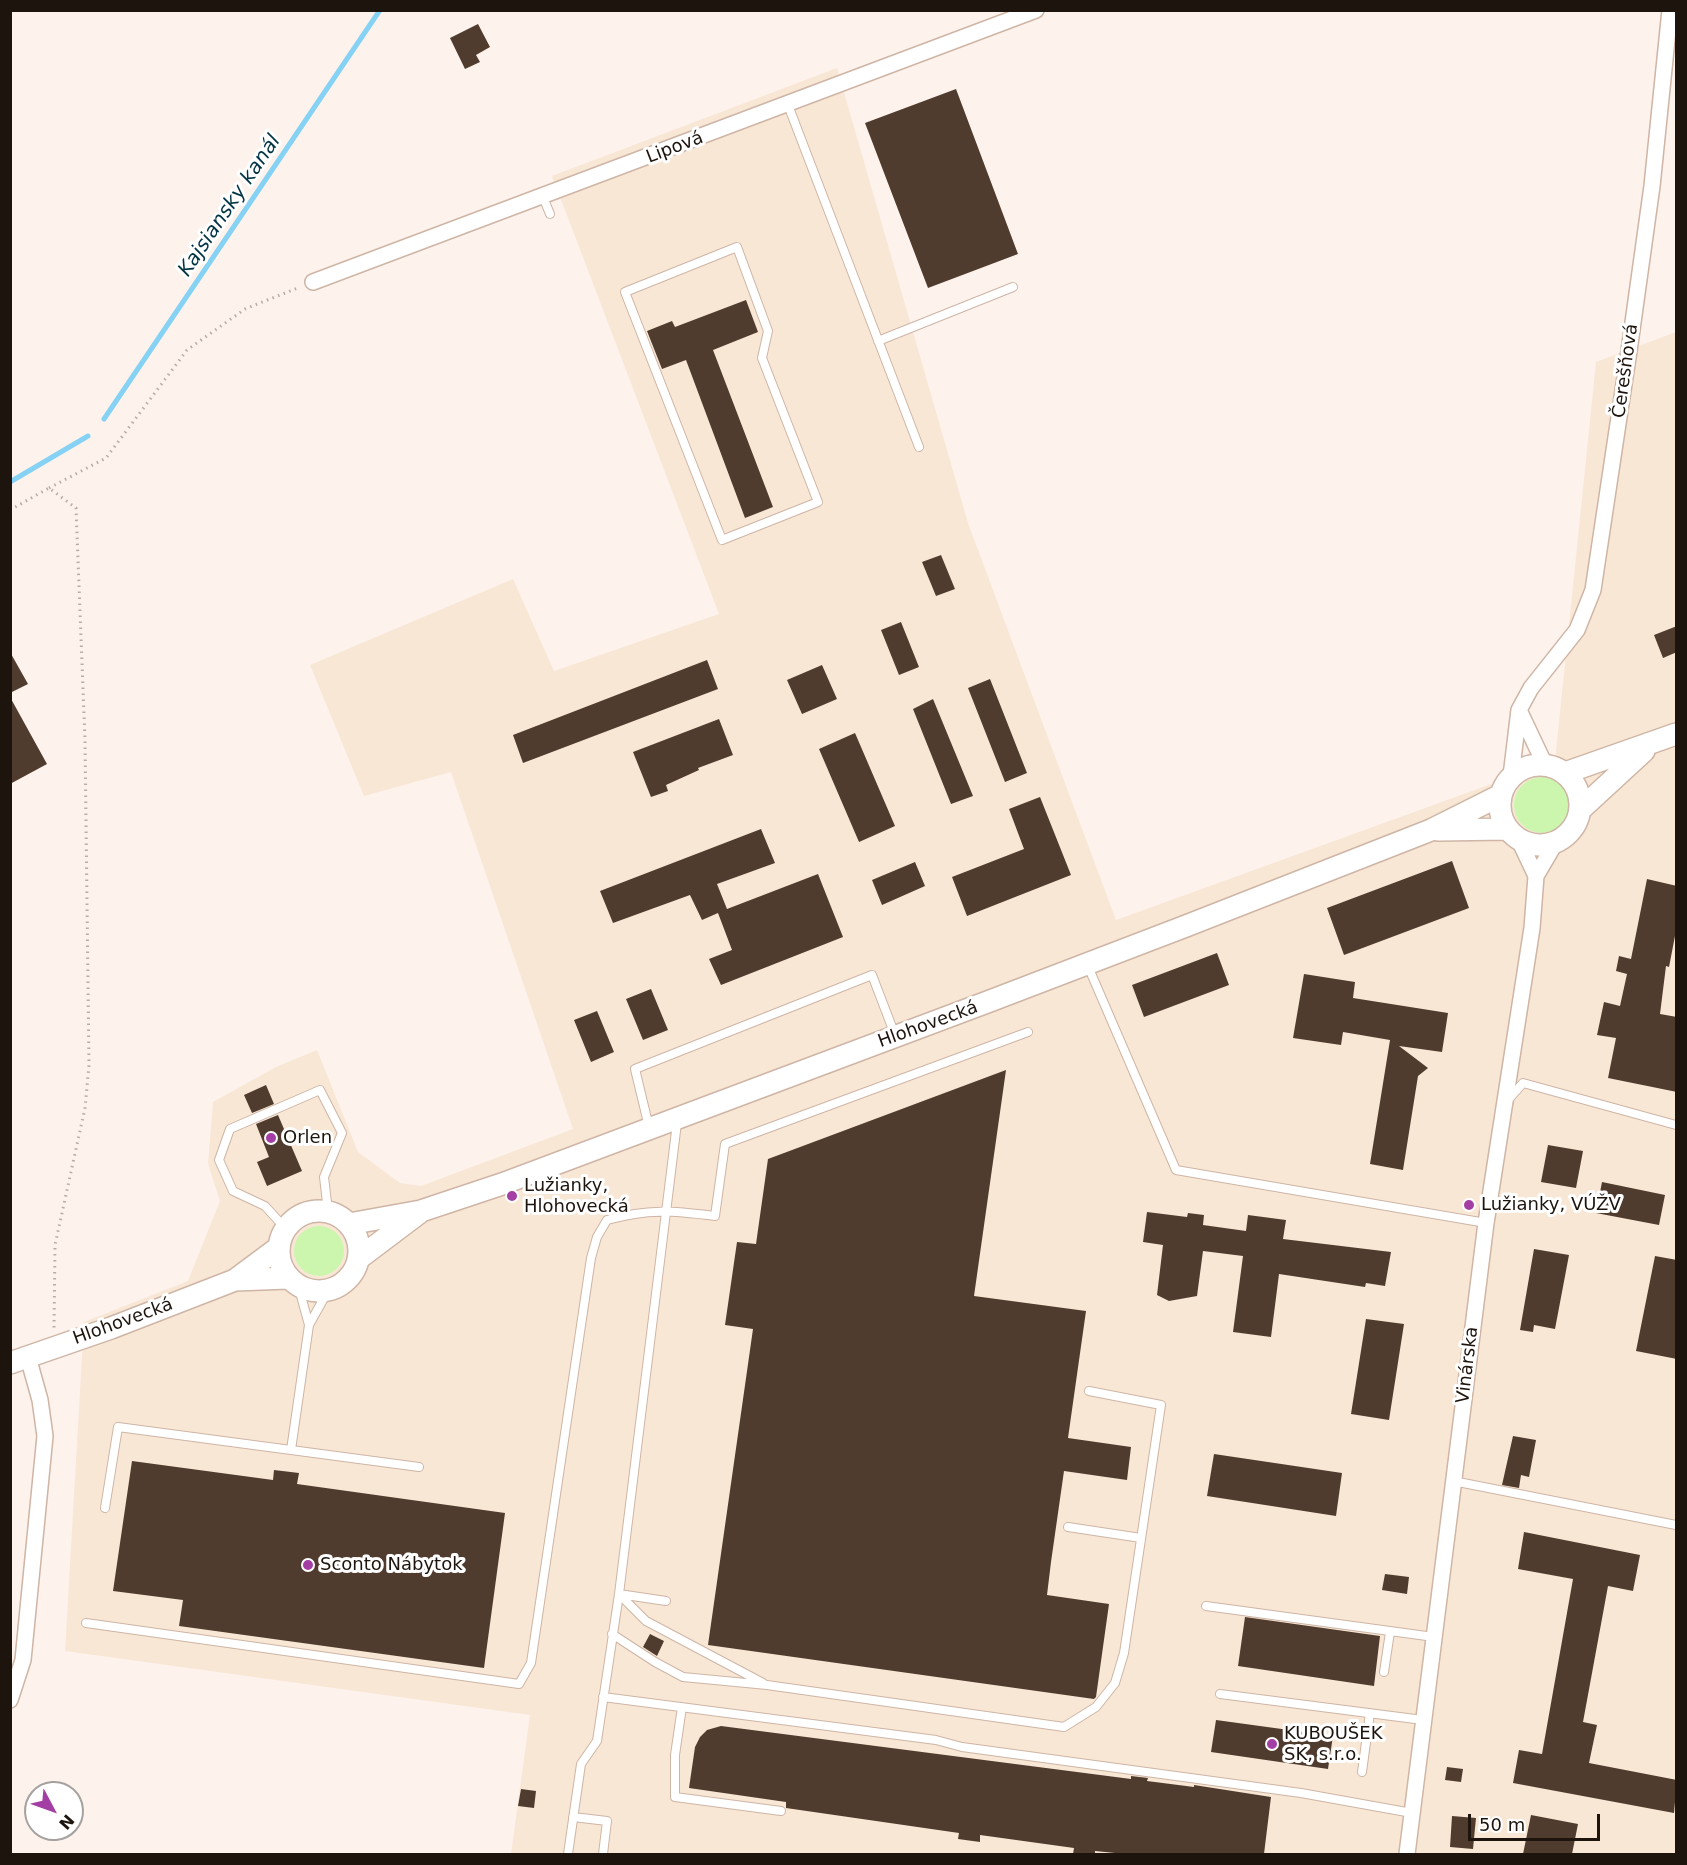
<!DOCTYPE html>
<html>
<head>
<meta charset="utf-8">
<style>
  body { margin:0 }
  #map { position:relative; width:1687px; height:1865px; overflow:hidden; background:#fdf2ec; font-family:"DejaVu Sans",sans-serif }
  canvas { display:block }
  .frame { position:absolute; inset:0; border:12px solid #1d140e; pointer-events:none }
  .north { position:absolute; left:24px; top:1781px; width:60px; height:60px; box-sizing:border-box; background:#fff; border:2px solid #a5a19f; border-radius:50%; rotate:131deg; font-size:16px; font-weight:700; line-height:24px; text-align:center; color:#1d140e }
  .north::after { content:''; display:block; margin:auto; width:21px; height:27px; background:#a33fa4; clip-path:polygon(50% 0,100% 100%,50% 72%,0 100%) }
  .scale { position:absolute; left:1468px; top:1814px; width:132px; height:27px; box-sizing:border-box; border:3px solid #1d140e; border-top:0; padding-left:8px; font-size:18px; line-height:21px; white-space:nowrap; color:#1d140e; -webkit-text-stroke:4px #fff; paint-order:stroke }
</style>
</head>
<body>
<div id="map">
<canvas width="1687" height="1865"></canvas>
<div class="frame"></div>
<div class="north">N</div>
<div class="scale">50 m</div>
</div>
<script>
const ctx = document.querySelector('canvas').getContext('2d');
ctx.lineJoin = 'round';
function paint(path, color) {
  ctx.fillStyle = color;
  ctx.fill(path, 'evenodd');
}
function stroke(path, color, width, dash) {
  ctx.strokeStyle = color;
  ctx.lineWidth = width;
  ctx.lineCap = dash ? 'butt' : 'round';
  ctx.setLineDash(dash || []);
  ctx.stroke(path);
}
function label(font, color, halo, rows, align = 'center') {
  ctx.font = font + ' "DejaVu Sans",sans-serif';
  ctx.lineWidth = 6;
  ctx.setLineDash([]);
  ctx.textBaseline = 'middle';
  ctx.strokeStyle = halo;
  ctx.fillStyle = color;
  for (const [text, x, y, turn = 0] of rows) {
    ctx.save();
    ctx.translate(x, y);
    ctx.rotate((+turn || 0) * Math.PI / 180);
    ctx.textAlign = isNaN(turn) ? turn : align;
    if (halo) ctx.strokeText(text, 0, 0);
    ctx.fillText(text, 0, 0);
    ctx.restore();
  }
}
paint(new Path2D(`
  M 837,68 L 968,523 L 1116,920 L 1555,761 L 1596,362 L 1676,332 L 1676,1854 L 511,1854 L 530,1715 L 65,1651 L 84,1322 L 188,1281 L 220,1201 L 208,1164 L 213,1102 L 276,1067 L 317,1050 L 358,1152 L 400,1183 L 421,1186 L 573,1129 L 451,772 L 364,796 L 310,665 L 513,579 L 554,671 L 719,614 L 552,176 Z`), '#f9e7d6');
paint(new Path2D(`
  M1514 805a28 28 0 1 1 56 0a28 28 0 1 1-56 0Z
  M294 1251a25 25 0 1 1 50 0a25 25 0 1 1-50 0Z`), '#ccf6ae');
stroke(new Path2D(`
  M 104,419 L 380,10
  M 10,482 L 88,436`), '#85d2f4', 5);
paint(new Path2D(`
  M 478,24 L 490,47 L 476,55 L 480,62 L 465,69 L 450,38 Z
  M 956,89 L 1018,254 L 928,288 L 865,123 Z
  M 746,300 L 758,332 L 713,350 L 773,507 L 745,518 L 686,360 L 662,369 L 647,331 L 672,321 L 675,327 Z
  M 941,555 L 955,589 L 936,596 L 922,562 Z
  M 901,622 L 919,667 L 899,675 L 881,630 Z
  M 1677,626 L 1677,652 L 1663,658 L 1654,635 Z
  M 10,652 L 28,684 L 10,693 Z
  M 707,660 L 718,689 L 523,763 L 513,735 Z
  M 822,665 L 837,699 L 802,714 L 787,680 Z
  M 990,679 L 1027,773 L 1005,782 L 968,688 Z
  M 10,697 L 47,764 L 10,784 Z
  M 933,699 L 973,796 L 951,804 L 913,709 Z
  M 719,719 L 733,755 L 698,768 L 699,770 L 666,785 L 668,791 L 651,797 L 633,752 Z
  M 855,733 L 895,826 L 859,842 L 819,749 Z
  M 1040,797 L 1071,875 L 967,916 L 952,877 L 1024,849 L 1009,809 Z
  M 761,829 L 775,863 L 717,884 L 727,909 L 818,874 L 843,937 L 721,985 L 709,959 L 732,950 L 718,913 L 702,920 L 690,895 L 613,923 L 600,891 Z
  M 1452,861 L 1469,908 L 1344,955 L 1327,908 Z
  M 915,862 L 925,886 L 882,905 L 872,880 Z
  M 1647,879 L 1677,886 L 1677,936 L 1675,936 L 1669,967 L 1666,966 L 1660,1014 L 1677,1017 L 1677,1092 L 1608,1078 L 1616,1038 L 1597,1035 L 1604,1002 L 1620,1006 L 1627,974 L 1616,971 L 1619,956 L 1631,959 Z
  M 1217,953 L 1229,985 L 1144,1017 L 1132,985 Z
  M 1304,974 L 1355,982 L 1353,998 L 1448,1013 L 1442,1052 L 1399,1046 L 1428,1068 L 1418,1076 L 1403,1170 L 1370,1164 L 1390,1040 L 1343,1032 L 1341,1045 L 1293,1038 Z
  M 651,989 L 668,1030 L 643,1040 L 626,999 Z
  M 597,1011 L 614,1052 L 591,1062 L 574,1020 Z
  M 1006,1070 L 974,1296 L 1086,1311 L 1068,1438 L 1131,1447 L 1127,1480 L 1064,1471 L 1051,1562 L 1047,1595 L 1109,1604 L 1096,1697 L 1094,1699 L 708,1645 L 753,1329 L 725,1325 L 737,1242 L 756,1244 L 768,1159 Z
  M 266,1085 L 274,1104 L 252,1113 L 244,1095 Z
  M 278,1115 L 302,1171 L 267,1186 L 257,1162 L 269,1157 L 256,1124 Z
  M 1548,1145 L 1583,1151 L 1576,1188 L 1541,1182 Z
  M 1602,1182 L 1665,1195 L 1659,1225 L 1596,1213 Z
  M 1147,1212 L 1187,1217 L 1188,1213 L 1204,1215 L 1203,1225 L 1246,1231 L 1248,1215 L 1286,1220 L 1283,1239 L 1391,1252 L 1385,1286 L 1366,1283 L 1365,1287 L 1279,1274 L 1271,1337 L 1233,1332 L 1243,1256 L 1203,1251 L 1197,1296 L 1169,1301 L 1157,1295 L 1163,1245 L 1143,1242 Z
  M 1534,1249 L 1569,1255 L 1555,1329 L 1534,1325 L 1533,1332 L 1520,1330 Z
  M 1655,1256 L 1677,1260 L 1677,1359 L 1636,1351 Z
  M 1366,1319 L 1404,1324 L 1389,1420 L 1351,1414 Z
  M 1513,1436 L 1536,1440 L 1529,1477 L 1521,1475 L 1519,1488 L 1502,1485 Z
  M 1214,1454 L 1342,1473 L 1336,1516 L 1207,1496 Z
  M 132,1461 L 273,1480 L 274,1470 L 299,1473 L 297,1484 L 505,1513 L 484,1668 L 179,1626 L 183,1600 L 113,1591 Z
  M 1524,1532 L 1640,1555 L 1633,1591 L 1608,1586 L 1583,1722 L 1597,1725 L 1589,1763 L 1677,1780 L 1674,1813 L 1513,1783 L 1519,1750 L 1542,1754 L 1573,1579 L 1518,1569 Z
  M 1385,1574 L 1409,1577 L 1407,1594 L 1382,1590 Z
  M 1245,1617 L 1380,1636 L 1374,1686 L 1238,1666 Z
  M 650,1634 L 664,1641 L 657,1656 L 643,1647 Z
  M 1216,1720 L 1333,1736 L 1328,1769 L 1211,1752 Z
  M 721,1726 L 1131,1779 L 1131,1776 L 1148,1778 L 1147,1781 L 1194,1787 L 1194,1785 L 1271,1797 L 1264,1854 L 1125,1854 L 1095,1851 L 1095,1854 L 1073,1854 L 1074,1848 L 980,1835 L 980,1842 L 958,1839 L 959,1833 L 786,1808 L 786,1802 L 689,1788 L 695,1747 L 700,1737 L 707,1730 Z
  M 1447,1767 L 1463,1769 L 1461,1782 L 1445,1780 Z
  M 521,1789 L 536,1791 L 534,1808 L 518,1806 Z
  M 1531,1815 L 1578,1824 L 1572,1854 L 1523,1854 Z
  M 1452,1816 L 1476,1818 L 1473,1849 L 1450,1847 Z`), '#503c2e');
const lane = new Path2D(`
  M 788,105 L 919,447
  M 543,197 L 550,214
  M 737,247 L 768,331 L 762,358 L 818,502 L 722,540 L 625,292 Z
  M 878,341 L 1013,287
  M 1087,964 L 1176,1170 L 1486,1223
  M 1508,1100 L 1523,1083 L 1676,1125
  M 649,1127 L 635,1069 L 872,975 L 895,1035
  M 285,1228 L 265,1206 L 233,1191 L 219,1160 L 230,1129 L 320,1090 L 342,1133 L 324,1177 L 328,1211
  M 298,1285 L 309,1325
  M 291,1450 L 309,1325 L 329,1289
  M 1453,1481 L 1676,1525
  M 105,1508 L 118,1427 L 419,1467
  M 1068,1527 L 1141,1538
  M 619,1594 L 646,1621 L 763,1683
  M 619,1594 L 666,1601
  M 1206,1606 L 1434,1637
  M 86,1623 L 519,1684 L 531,1663 L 591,1258 L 597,1237 L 607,1220 C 649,1208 673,1211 715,1216 L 725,1144 L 1028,1032
  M 612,1634 L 655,1662 L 683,1677 L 767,1685 L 1064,1727 L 1096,1707 L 1115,1683 L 1124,1653 L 1161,1405 L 1089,1391
  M 1384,1672 L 1390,1632
  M 1220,1694 L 1423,1720
  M 603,1697 L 936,1740 L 962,1747 L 1301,1793 L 1412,1813
  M 682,1707 L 675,1755 L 675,1797 L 781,1811
  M 1362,1772 L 1370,1713
  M 573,1817 L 607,1821 L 603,1854
  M 568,1854 L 581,1764 L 597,1741 L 619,1594 L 677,1123`);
const street = new Path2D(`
  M 313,282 L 1036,10
  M 1519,710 L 1545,765
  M 1511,776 L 1519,710 L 1531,688 L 1577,630 L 1593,590 L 1630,344 L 1652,186 L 1670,10
  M 1518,838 L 1536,876
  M 10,1700 L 23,1660 L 45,1436 L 40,1400 L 28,1357
  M 1407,1854 L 1486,1223 L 1532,928 L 1536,876 L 1556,842`);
const secondary = new Path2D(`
  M1500 805a40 40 0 1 1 80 0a40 40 0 1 1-80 0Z
  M 1565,773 L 1676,734
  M 1581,809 L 1644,751
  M 1438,830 L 1508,829
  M279 1251a40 40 0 1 1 80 0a40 40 0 1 1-80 0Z
  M 349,1224 L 421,1211 L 502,1184 L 990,1001 L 1186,926 L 1431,830 L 1501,795
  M 358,1259 L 419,1213
  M 235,1280 L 288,1278
  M 10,1363 L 111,1328 L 235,1280 L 278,1248`);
stroke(lane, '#ceb5a5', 10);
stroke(street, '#ceb5a5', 18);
stroke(secondary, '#ceb5a5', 24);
stroke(new Path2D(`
  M 49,488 L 106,458 L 187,350 L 245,309 L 300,287
  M 10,510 L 49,488 L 76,508 L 85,740 L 89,1065 L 85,1108 L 55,1245 L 54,1328`), '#b7aca6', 3, [1.5, 4.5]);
stroke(lane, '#fff', 8);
stroke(street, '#fff', 15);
stroke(secondary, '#fff', 21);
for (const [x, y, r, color] of [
  [271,1138,6,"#a33fa4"],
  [512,1196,6,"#a33fa4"],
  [1469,1205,6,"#a33fa4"],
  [308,1565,6,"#a33fa4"],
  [1272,1744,6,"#a33fa4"]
]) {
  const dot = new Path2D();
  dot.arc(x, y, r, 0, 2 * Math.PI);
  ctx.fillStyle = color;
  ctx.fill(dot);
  stroke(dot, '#fff', 2);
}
label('18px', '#1d140e', '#fff', [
  ["Lipová",675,148,-21],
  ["Čerešňová",1626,371,-82],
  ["Hlohovecká",928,1025,-20],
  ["Hlohovecká",123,1322,-20],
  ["Vinárska",1468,1365,-83]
]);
label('18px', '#1d140e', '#fff', [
  ["Orlen",283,1138],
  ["Lužianky,",524,1186],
  ["Hlohovecká",524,1207],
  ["Lužianky, VÚŽV",1481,1205],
  ["Sconto Nábytok",320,1565],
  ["KUBOUŠEK",1284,1734],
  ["SK, s.r.o.",1284,1755]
], 'left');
label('italic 20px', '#023344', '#fff', [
  ["Kajsiansky kanál",230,206,-56]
]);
</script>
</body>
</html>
